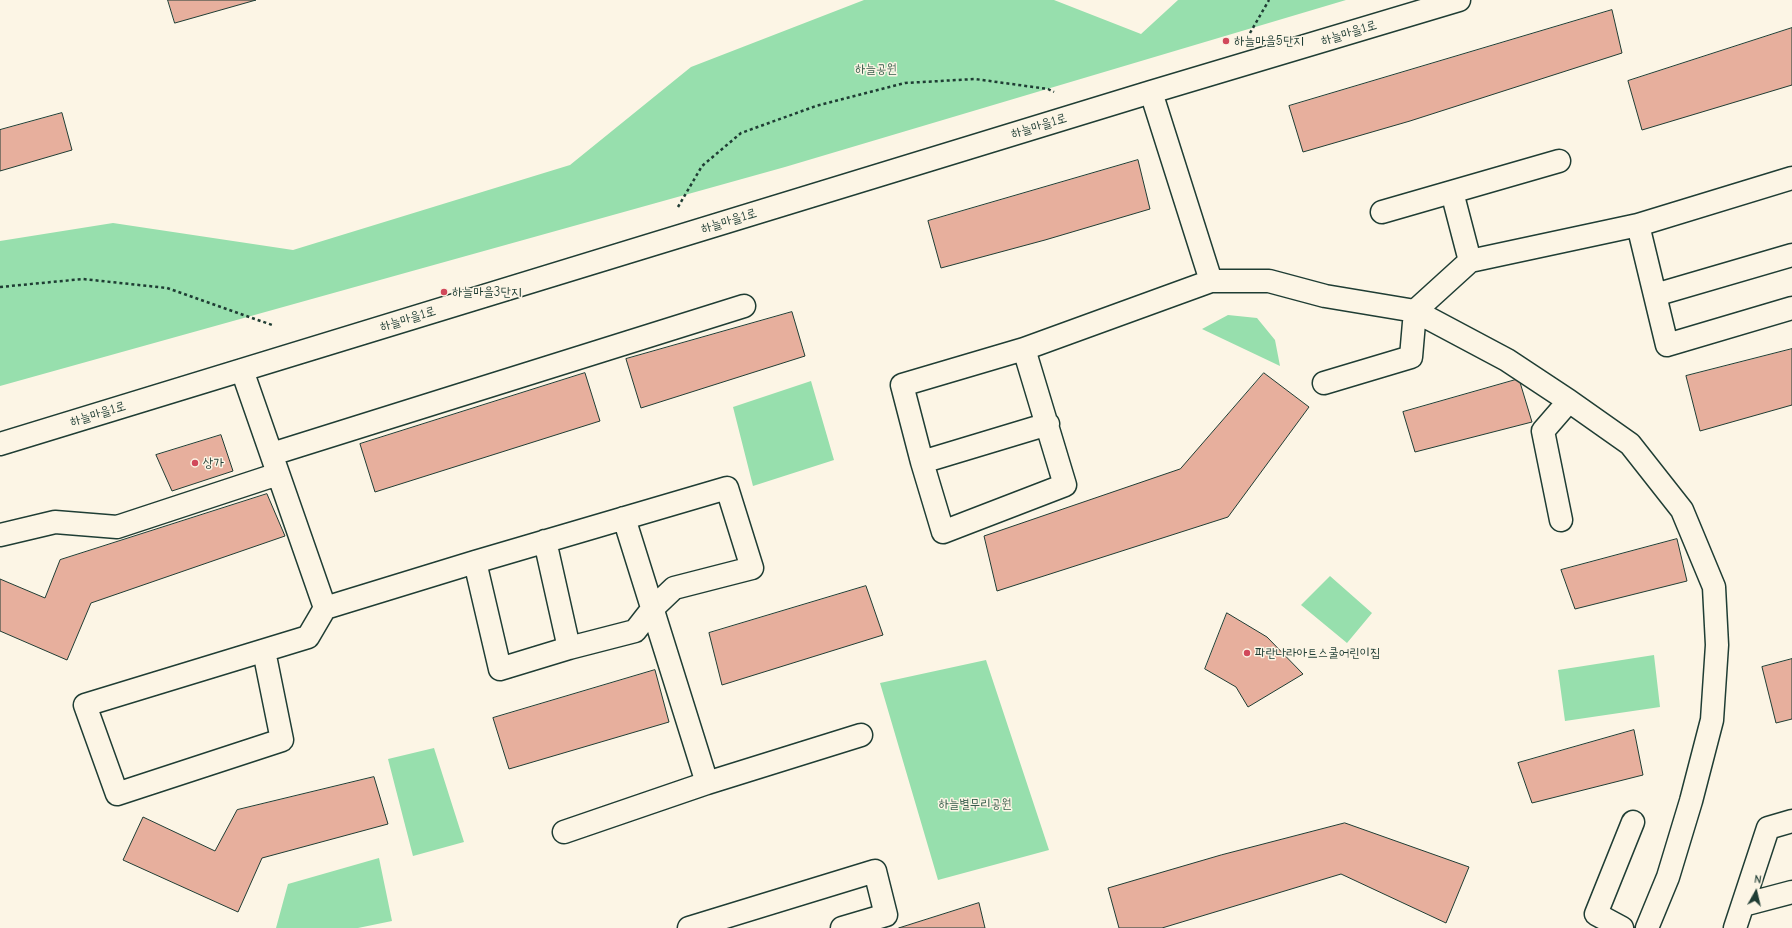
<!DOCTYPE html>
<html>
<head>
<meta charset="utf-8">
<style>
  body { margin:0 }
  #map { position:relative; width:1792px; height:928px; overflow:hidden; background:#fcf5e5; font-family:"Comic Neue",sans-serif }
  canvas { display:block }
  .north { position:absolute; left:1736px; top:872px; width:40px; height:40px; -webkit-text-stroke:3px #fcf5e5; paint-order:stroke; rotate:8deg; font-size:11px; font-weight:700; line-height:16px; text-align:center; color:#1f3d34 }
  .north::after { content:''; display:block; margin:auto; width:14px; height:18px; background:#1f3d34; clip-path:polygon(50% 0,100% 100%,50% 72%,0 100%) }
</style>
</head>
<body>
<div id="map">
<canvas width="1792" height="928"></canvas>
<div class="north">N</div>
</div>
<script>
const ctx = document.querySelector('canvas').getContext('2d');
ctx.lineJoin = 'round';
function paint(path, color) {
  ctx.fillStyle = color;
  ctx.fill(path, 'evenodd');
}
function stroke(path, color, width, dash) {
  ctx.strokeStyle = color;
  ctx.lineWidth = width;
  ctx.lineCap = dash ? 'butt' : 'round';
  ctx.setLineDash(dash || []);
  ctx.stroke(path);
}
function label(font, color, halo, rows, align = 'center') {
  ctx.font = font + ' "Comic Neue","Poor Story",sans-serif';
  ctx.lineWidth = 3;
  ctx.setLineDash([]);
  ctx.textBaseline = 'middle';
  ctx.strokeStyle = halo;
  ctx.fillStyle = color;
  for (const [text, x, y, turn = 0] of rows) {
    ctx.save();
    ctx.translate(x, y);
    ctx.rotate((+turn || 0) * Math.PI / 180);
    ctx.textAlign = isNaN(turn) ? turn : align;
    if (halo) ctx.strokeText(text, 0, 0);
    ctx.fillText(text, 0, 0);
    ctx.restore();
  }
}
paint(new Path2D(`
  M 864,0 L 1054,0 L 1141,34 L 1178,0 L 1346,0 L 785,167 L 0,386 L 0,241 L 113,223 L 293,250 L 570,165 L 691,67 Z
  M 1228,315 L 1257,318 L 1275,340 L 1280,366 L 1202,329 Z
  M 811,381 L 834,460 L 753,486 L 733,407 Z
  M 1330,576 L 1372,613 L 1347,643 L 1301,605 Z
  M 1654,655 L 1660,707 L 1565,721 L 1558,670 Z
  M 986,660 L 1049,850 L 938,880 L 880,683 Z
  M 434,748 L 464,842 L 413,856 L 388,759 Z
  M 379,858 L 392,921 L 358,928 L 276,928 L 288,884 Z`), '#97dfad');
const building = new Path2D(`
  M 168,0 L 256,0 L 175,23 Z
  M 1612,10 L 1622,53 L 1410,121 L 1303,152 L 1289,106 Z
  M 1792,28 L 1792,85 L 1642,130 L 1628,81 Z
  M 62,113 L 72,150 L 0,171 L 0,130 Z
  M 1138,160 L 1150,209 L 1045,240 L 941,268 L 928,221 Z
  M 792,312 L 805,356 L 641,408 L 626,359 Z
  M 1792,349 L 1792,405 L 1700,431 L 1686,376 Z
  M 585,373 L 600,421 L 375,492 L 360,444 Z
  M 1264,373 L 1309,407 L 1228,517 L 997,591 L 984,536 L 1180,469 Z
  M 1519,379 L 1532,422 L 1415,452 L 1403,412 Z
  M 221,435 L 233,471 L 172,491 L 156,455 Z
  M 267,494 L 285,536 L 91,603 L 67,660 L 0,631 L 0,579 L 45,598 L 60,560 Z
  M 1677,539 L 1687,581 L 1575,609 L 1561,570 Z
  M 866,586 L 883,635 L 722,685 L 709,633 Z
  M 1227,613 L 1267,637 L 1303,674 L 1248,707 L 1236,687 L 1205,669 Z
  M 1792,659 L 1792,719 L 1776,723 L 1762,667 Z
  M 655,670 L 669,722 L 509,769 L 493,718 Z
  M 1634,730 L 1643,775 L 1532,803 L 1518,763 Z
  M 374,777 L 388,824 L 262,858 L 238,912 L 123,860 L 143,817 L 215,851 L 237,810 Z
  M 1345,823 L 1469,867 L 1446,923 L 1341,874 L 1162,928 L 1119,928 L 1108,888 L 1221,855 Z
  M 979,903 L 985,928 L 899,928 Z`);
paint(building, '#e7af9d');
stroke(building, '#1f3d34', 1);
const minor = new Path2D(`
  M 1151,92 L 1211,281
  M 1452,192 L 1470,261
  M 1382,212 L 1559,161
  M 1638,225 L 1667,345 L 1792,308
  M 1655,295 L 1792,255
  M 1024,349 L 1065,485 L 943,532 L 922,462 L 902,385 L 1024,349 L 1211,281 L 1269,281 L 1325,296 L 1415,311 L 1507,360 L 1569,401 L 1630,444 L 1682,510 L 1714,587 L 1717,645 L 1712,720 L 1691,801 L 1668,877 L 1647,928
  M 242,370 L 325,608
  M 1324,383 L 1411,357 L 1415,311 L 1470,261 L 1638,225 L 1792,178
  M 0,444 L 1151,92 L 1459,0
  M 272,454 L 744,306
  M 922,462 L 1048,424
  M 624,518 L 707,783
  M 1561,520 L 1543,431 L 1569,401
  M 0,535 L 55,522 L 117,527 L 278,474
  M 545,541 L 569,648
  M 264,651 L 282,740 L 117,794 L 85,705 L 308,637 L 325,608 L 475,562 L 727,488 L 752,568 L 674,588 L 653,608 L 635,631 L 569,648 L 500,669 L 475,562
  M 564,832 L 707,783 L 861,735
  M 1743,905 L 1792,892
  M 689,928 L 875,871 L 886,915 L 842,928
  M 1622,928 L 1596,914 L 1633,822
  M 1735,928 L 1768,828 L 1792,821`);
stroke(minor, '#1f3d34', 25);
stroke(new Path2D(`
  M 1250,33 L 1269,0
  M 678,207 L 702,166 L 741,133 L 816,106 L 905,83 L 975,79 L 1048,89 L 1054,92
  M 0,287 L 83,279 L 167,288 L 272,325`), '#1f3d34', 2.5, [3, 3]);
stroke(minor, '#fcf5e5', 22);
for (const [x, y, r, color] of [
  [1226,41,4,"#d1495b"],
  [444,292,4,"#d1495b"],
  [195,463,4,"#d1495b"],
  [1247,653,4,"#d1495b"]
]) {
  const dot = new Path2D();
  dot.arc(x, y, r, 0, 2 * Math.PI);
  ctx.fillStyle = color;
  ctx.fill(dot);
  stroke(dot, '#fcf5e5', 1.5);
}
label('13px', '#1f3d34', '#fcf5e5', [
  ["하늘마을1로",1349,33,-17],
  ["하늘마을1로",1039,126,-17],
  ["하늘마을1로",729,221,-17],
  ["하늘마을1로",408,319,-17],
  ["하늘마을1로",98,414,-17]
]);
label('13px', '#1f3d34', '#fcf5e5', [
  ["하늘마을5단지",1234,41],
  ["하늘마을3단지",452,292],
  ["상가",203,463],
  ["파란나라아트스쿨어린이집",1255,653]
], 'left');
label('13px', '#375d4c', '#fcf5e5', [
  ["하늘공원",876,69],
  ["하늘별무리공원",975,804]
]);
</script>
</body>
</html>
